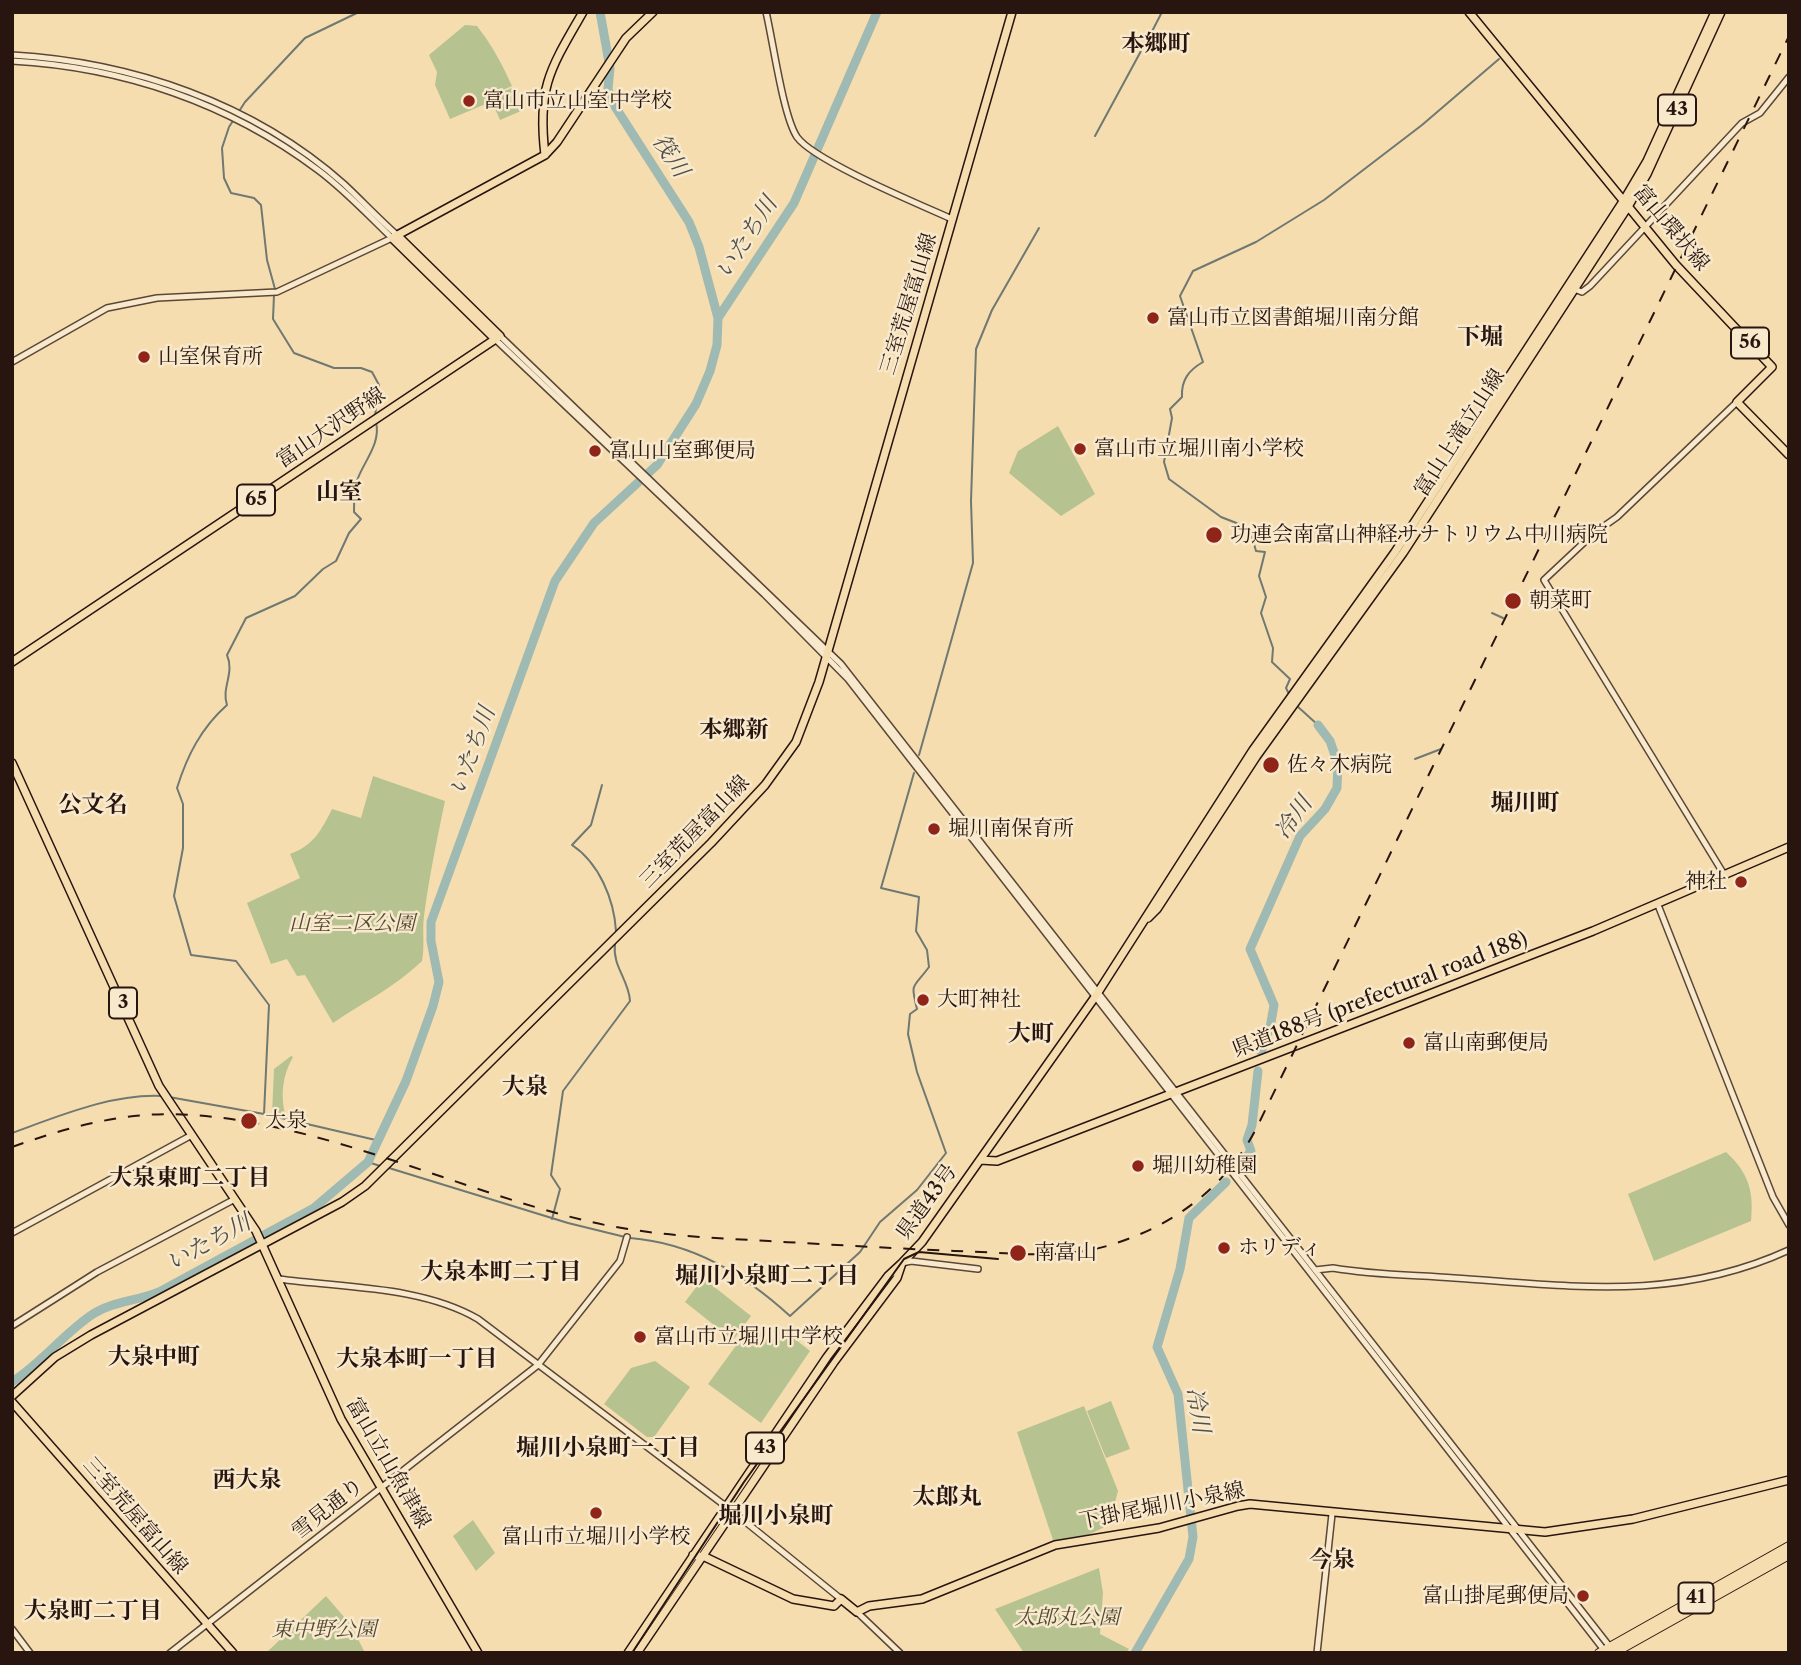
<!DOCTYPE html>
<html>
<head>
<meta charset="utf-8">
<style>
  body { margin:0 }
  #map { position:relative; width:1801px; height:1665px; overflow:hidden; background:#f5ddb0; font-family:"Libre Caslon Text",serif }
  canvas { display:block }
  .frame { position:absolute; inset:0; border:14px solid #28150f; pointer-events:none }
</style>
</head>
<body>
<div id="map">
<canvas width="1801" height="1665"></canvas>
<div class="frame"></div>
</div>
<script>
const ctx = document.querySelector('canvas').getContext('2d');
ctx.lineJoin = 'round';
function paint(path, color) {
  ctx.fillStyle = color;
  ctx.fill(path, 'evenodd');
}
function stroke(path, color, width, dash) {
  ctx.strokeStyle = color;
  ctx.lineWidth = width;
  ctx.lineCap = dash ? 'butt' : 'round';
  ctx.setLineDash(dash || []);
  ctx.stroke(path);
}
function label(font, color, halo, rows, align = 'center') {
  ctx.font = font + ' "Libre Caslon Text","Noto Serif JP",serif';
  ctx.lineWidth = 5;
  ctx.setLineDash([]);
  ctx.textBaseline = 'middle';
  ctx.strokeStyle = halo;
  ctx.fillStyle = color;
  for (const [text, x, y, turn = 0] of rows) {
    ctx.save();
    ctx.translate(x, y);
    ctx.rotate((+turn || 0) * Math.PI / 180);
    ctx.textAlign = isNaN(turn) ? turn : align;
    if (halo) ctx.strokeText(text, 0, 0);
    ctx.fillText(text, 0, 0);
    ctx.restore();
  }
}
paint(new Path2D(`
  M 465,25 L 477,26 C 492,45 502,64 512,86 L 486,97 L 488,103 L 450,119 L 435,85 L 437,72 L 429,55 Z
  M 512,88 L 521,111 L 500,120 L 490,97 Z
  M 1058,426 L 1095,494 L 1061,516 L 1009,473 L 1018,451 Z
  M 373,776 L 445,801 C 437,839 429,878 424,916 C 422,931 425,946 422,961 C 395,987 364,1002 333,1023 L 305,975 L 297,976 L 287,959 L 271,964 L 247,903 L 300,878 L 290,854 C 314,845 321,831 332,809 L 361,818 Z
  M 291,1056 L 293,1057 C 282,1076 280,1097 286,1118 L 272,1114 L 274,1069 Z
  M 1726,1152 C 1749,1173 1754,1192 1751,1221 L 1654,1261 L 1628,1194 Z
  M 703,1278 L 751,1316 L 733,1340 L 685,1302 Z
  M 752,1324 L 772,1340 L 781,1328 L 810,1351 L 761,1423 L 708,1384 Z
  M 655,1361 L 690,1387 L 654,1437 L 647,1437 L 604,1404 L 631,1368 Z
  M 1111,1401 L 1130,1449 L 1106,1458 L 1087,1411 Z
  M 1084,1406 L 1118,1491 L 1109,1525 L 1090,1534 L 1054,1543 L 1017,1432 Z
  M 473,1520 L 495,1553 L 476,1571 L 453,1536 Z
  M 1099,1568 L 1103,1593 L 1100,1634 L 1129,1649 L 1126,1653 L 1024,1653 L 995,1609 Z
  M 326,1596 L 351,1625 L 365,1653 L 266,1653 Z`), '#b6c28f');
stroke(new Path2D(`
  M 1146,43 L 1162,12
  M 1095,136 L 1141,51
  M 275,289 L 267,260 L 261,205 L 254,198 L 231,193 L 224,178 L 222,148 L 229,127 L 245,102 L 305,38 L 359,12
  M 274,295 L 273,319 L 294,353 L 334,368 L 361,368 L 372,372 L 379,385 L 375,416
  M 1492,613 L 1503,618
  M 1290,696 L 1286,688 L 1290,679 L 1272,662 L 1273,648 L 1261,613 L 1266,597 L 1259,576 L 1265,552 L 1256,551 L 1252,537 L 1239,524 L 1221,517 L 1169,479 L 1164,462 L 1172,418 L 1170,409 L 1182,397 C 1181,380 1189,370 1203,362 L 1180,296 L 1193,271 L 1256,242 L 1324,200 L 1422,125 L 1499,59
  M 1297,706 L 1318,725
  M 919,755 L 973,563 L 971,501 L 976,349 L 992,310 L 1039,228
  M 1415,759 L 1441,749
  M 602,785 L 591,825 L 572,845 C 599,863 614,899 616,931
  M 169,1097 L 264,1114 L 380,1141
  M 264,1114 L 269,1005 L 236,961 L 191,955 L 174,896 L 183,848 L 183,804 L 177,788 C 187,756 201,728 227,705 C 221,688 235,673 227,655 L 246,618 L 295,596 L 323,569 L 336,561 L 349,533 L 361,519 L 354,512 C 354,501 354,488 358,478 C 365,460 381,443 376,422
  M 12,1133 C 59,1116 113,1093 163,1096
  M 368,1162 L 380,1166
  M 389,1168 L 568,1223 L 625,1237
  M 552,1219 L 560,1189 L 551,1175 L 563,1091 L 630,1001 C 629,980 612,966 615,944
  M 630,1238 C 693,1243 744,1274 790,1316 L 860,1252 L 880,1222 L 917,1190 L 946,1153 L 917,1072 L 908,1034 L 910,1014 L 917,1009 C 910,981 913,989 929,967 L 927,950 L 916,931 L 919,897 L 881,888 L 914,773`), '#6f7871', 2);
stroke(new Path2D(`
  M 600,12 L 610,68 L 608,89 L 614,105 L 689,222 L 699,247 L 718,318
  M 1261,1052 L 1270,1028 L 1274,1005 L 1250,949 L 1300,836 L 1325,809 L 1337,788 L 1338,764 L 1330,741 L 1318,725
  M 1242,1163 L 1251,1151 L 1247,1140 L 1252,1125 L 1258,1071
  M 12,1382 C 42,1363 64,1333 93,1314 C 113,1301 139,1301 161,1291 L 314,1208 L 368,1162 L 406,1081 L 433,1006 L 439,982 L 431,941 L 431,922 L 555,581 L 594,523 L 657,465 L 696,404 L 710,371 L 717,345 L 718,318 L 794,203 L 877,12
  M 1135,1653 L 1189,1559 L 1193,1537 L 1178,1394 L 1157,1347 L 1180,1269 L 1189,1218 L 1226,1182`), '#9ebab3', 9);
const minor = new Path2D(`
  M 766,12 C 773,41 783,116 797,137 C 814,161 921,205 952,219
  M 12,55 C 132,62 253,103 344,184 C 362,201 379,219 398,236
  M 12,61 C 123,67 229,103 318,170 C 345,190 368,215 392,238 L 277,292 L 157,298 L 107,308 L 12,362
  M 1574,289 L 1582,292 L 1590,286 L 1742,123 L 1760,113 L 1789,77
  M 500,336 L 841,664 L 1610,1647
  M 495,339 L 764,594 L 848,679 L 1604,1650
  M 1725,876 L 1544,580 L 1593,534 L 1617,517 L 1737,402
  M 1658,905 L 1773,1197 L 1789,1225
  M 12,1233 L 190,1136
  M 902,1263 L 911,1261 L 978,1269
  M 1315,1270 L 1333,1268 C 1373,1275 1414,1275 1454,1278 C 1573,1286 1676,1302 1789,1250
  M 279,1279 C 344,1288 421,1286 478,1319 L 732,1511 L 841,1599
  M 12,1326 L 97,1272 L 235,1199
  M 857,1612 L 900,1653
  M 12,1629 L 30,1653
  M 170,1653 L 538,1365 L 620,1261 L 627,1237
  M 1317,1653 L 1332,1514`);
const major = new Path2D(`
  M 1469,12 L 1676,265 L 1772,367 L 1737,402 L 1789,455
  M 545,155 C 537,87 550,69 583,12
  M 495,339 L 392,238 L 545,155 L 557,142 L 626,38 L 653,12
  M 12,662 L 500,336 L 398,236
  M 12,763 L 159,1086 L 256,1231 L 341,1419 L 478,1653
  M 1148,918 L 1157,909 L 1256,757 L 1403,553 L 1629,205 L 1647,174 L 1721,12
  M 980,1160 L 997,1161 L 1593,931 L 1789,847
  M 902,1263 L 922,1242 L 1095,997 L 1253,750 L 1395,552 L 1624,200 L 1647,161 L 1715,12
  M 12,1396 L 55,1357 L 91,1335 L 342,1202 L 365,1186 L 711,843 L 765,785 L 796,742 L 819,682 L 1012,12
  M 12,1402 L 233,1653
  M 693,1555 L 705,1557 L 793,1599 L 834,1606 L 841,1599 L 857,1612 L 869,1606 L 922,1599 L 1055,1545 L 1159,1528 L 1238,1506 L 1250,1504 L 1545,1532 L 1633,1519 L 1789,1480
  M 628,1653 L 827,1357 L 888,1276 L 902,1263 L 897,1278 L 834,1362 L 637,1653`);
const highway = new Path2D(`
  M 1599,1653 L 1789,1546
  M 1614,1653 L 1789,1555`);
stroke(minor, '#5b4737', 8);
stroke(major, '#28150f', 10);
stroke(highway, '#28150f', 10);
stroke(minor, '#f8e9cc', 5);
stroke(major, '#f5ddb0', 7);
stroke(highway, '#f5ddb0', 8);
stroke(new Path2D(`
  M 632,1653 L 744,1482 L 904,1259 L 919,1252 L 998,1259`), '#28150f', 2);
stroke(new Path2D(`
  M 12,1147 C 71,1126 130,1110 193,1115 C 326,1124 457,1190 587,1221 C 641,1234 696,1237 751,1240 C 819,1244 887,1248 955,1251 C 1005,1252 1059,1260 1107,1246 C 1172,1227 1226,1188 1257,1127 L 1789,36`), '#28150f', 2, [12, 12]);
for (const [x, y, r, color] of [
  [469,101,7,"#8f2418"],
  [1153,318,7,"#8f2418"],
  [144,357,7,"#8f2418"],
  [1080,449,7,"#8f2418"],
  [595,451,7,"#8f2418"],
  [1214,535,9,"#8f2418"],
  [1513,601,9,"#8f2418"],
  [1271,765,9,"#8f2418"],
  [934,829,7,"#8f2418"],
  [1741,882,7,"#8f2418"],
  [923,1000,7,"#8f2418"],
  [1409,1043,7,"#8f2418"],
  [249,1121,9,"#8f2418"],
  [1138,1166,7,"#8f2418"],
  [1224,1248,7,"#8f2418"],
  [1018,1253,9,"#8f2418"],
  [640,1337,7,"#8f2418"],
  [596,1513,7,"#8f2418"],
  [1583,1596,7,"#8f2418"]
]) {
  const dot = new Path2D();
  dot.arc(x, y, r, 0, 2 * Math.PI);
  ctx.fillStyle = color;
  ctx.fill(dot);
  stroke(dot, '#f8e9cc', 2.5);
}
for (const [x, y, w] of [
  [1677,110,38],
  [1750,343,38],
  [256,500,38],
  [123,1003,28],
  [765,1448,38],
  [1696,1598,35]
]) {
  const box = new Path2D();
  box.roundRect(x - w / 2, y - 15.5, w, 31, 5);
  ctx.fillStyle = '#f8e9cc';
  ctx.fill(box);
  stroke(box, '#28150f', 2);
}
label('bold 19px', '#28150f', null, [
  ["43",1677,110],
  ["56",1750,343],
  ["65",256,500],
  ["3",123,1003],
  ["43",765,1448],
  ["41",1696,1598]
]);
label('21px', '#28150f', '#f8e9cc', [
  ["富山市立山室中学校",483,101],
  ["富山市立図書館堀川南分館",1167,318],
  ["山室保育所",158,357],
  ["富山市立堀川南小学校",1094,449],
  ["富山山室郵便局",609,451],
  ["功連会南富山神経サナトリウム中川病院",1230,535],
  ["朝菜町",1529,601],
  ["佐々木病院",1287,765],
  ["堀川南保育所",948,829],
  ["神社",1727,882,"right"],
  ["大町神社",937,1000],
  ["富山南郵便局",1423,1043],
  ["大泉",265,1121],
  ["堀川幼稚園",1152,1166],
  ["ホリディ",1238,1248],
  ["南富山",1034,1253],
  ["富山市立堀川中学校",654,1337],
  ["富山市立堀川小学校",596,1537,"center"],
  ["富山掛尾郵便局",1569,1596,"right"]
], 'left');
label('21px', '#28150f', '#f8e9cc', [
  ["富山環状線",1671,228,50],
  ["三室荒屋富山線",909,304,-73],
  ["富山大沢野線",331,428,-34],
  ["富山上滝立山線",1460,433,-57],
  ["三室荒屋富山線",695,832,-46],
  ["県道188号 (prefectural road 188)",1380,995,-21],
  ["県道43号",927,1202,-54],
  ["富山立山魚津線",388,1463,60],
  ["下掛尾堀川小泉線",1162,1506,-11],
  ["雪見通り",328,1509,-38],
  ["三室荒屋富山線",135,1516,49]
]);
label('italic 21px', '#534935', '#f8e9cc', [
  ["山室二区公園",352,924],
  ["太郎丸公園",1067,1618],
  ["東中野公園",324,1630]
]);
label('bold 23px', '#28150f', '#f8e9cc', [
  ["本郷町",1156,44],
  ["下堀",1480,337],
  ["山室",339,492],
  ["本郷新",734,730],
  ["堀川町",1525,803],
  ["公文名",93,805],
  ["大町",1031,1034],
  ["大泉",525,1087],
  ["大泉東町二丁目",190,1178],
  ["大泉本町二丁目",501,1272],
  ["堀川小泉町二丁目",767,1276],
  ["大泉中町",154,1357],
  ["大泉本町一丁目",417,1359],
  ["堀川小泉町一丁目",608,1448],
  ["西大泉",247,1480],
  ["太郎丸",947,1497],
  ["堀川小泉町",776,1516],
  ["今泉",1332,1560],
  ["大泉町二丁目",93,1611]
]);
label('italic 23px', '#514f48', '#f8e9cc', [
  ["筏川",670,156,57],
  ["いたち川",747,238,-57],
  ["いたち川",473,751,-70],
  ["冷川",1294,818,-55],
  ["いたち川",209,1243,-29],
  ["冷川",1197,1410,80]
]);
</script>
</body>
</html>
